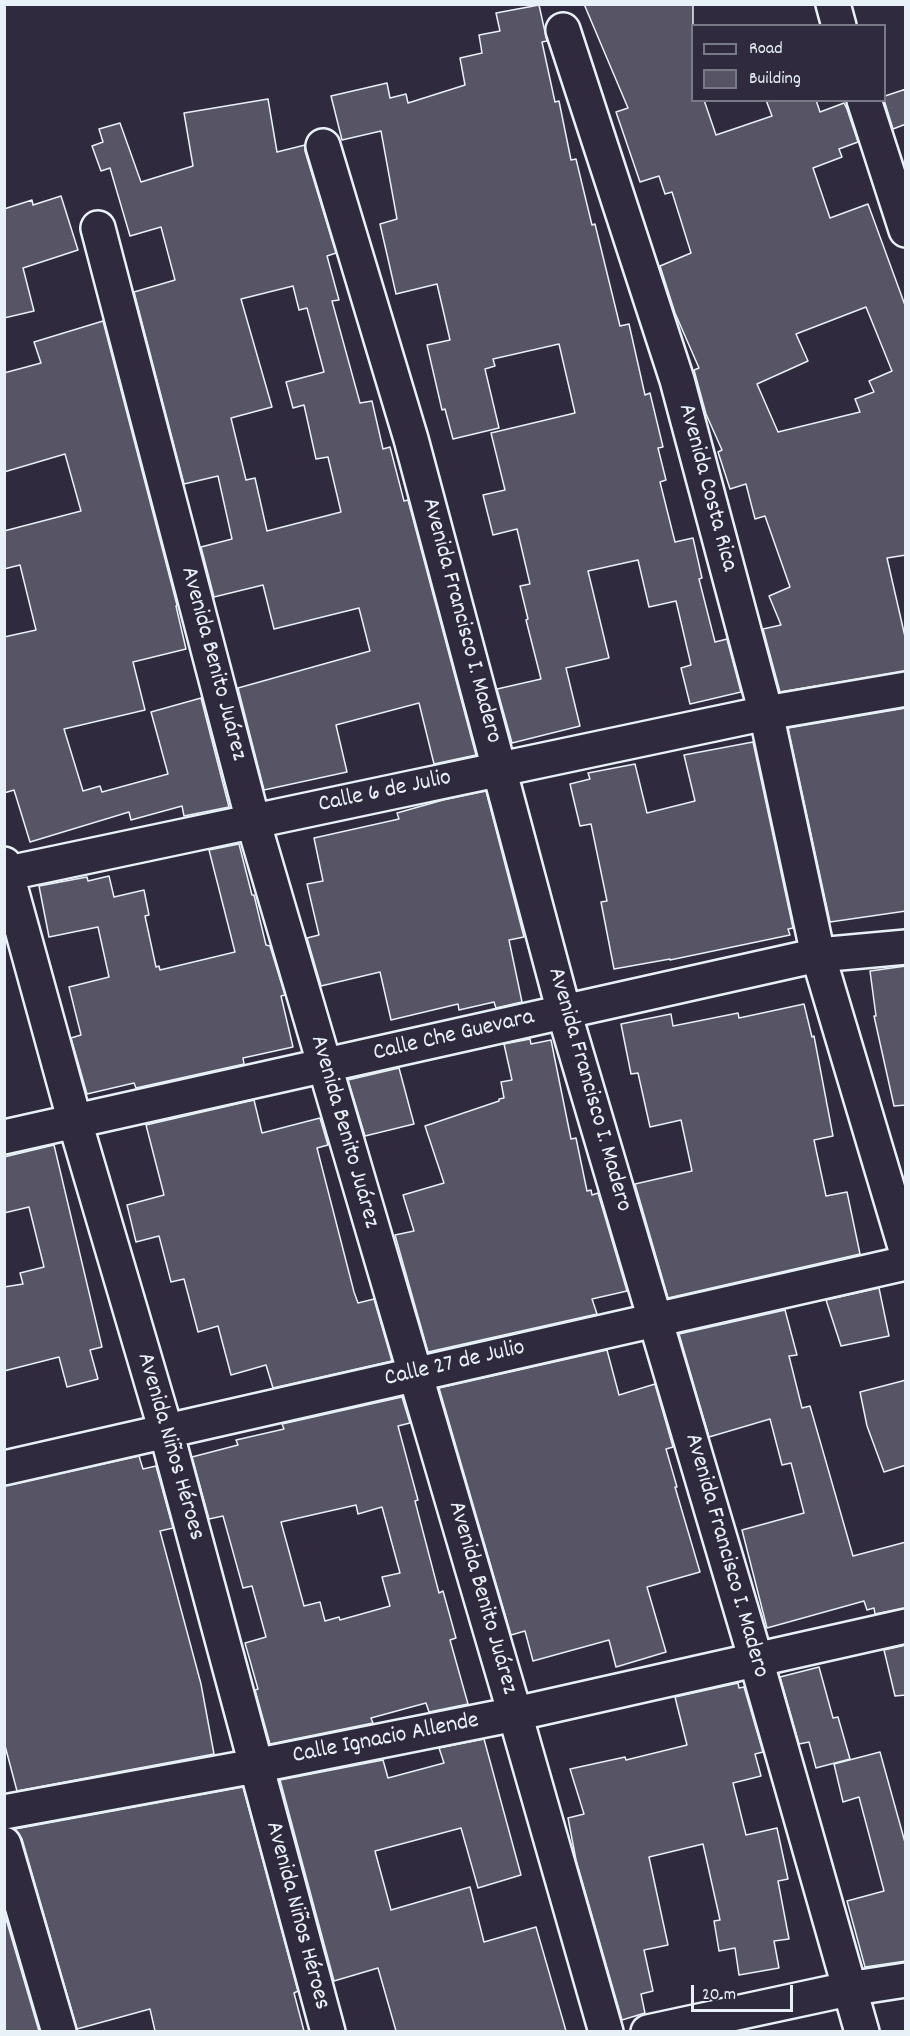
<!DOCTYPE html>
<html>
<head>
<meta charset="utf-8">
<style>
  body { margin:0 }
  #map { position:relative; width:910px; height:2036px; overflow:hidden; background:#2f2a3d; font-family:Dekko,sans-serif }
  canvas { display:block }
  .frame { position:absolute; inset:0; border:6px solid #e8f1f8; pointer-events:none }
  .legend { position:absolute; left:691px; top:24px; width:195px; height:78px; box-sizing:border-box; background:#2f2a3d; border:2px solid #797a88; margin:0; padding:8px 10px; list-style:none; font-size:18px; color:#e8f1f8 }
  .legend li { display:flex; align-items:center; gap:12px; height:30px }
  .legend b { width:30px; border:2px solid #797a88 }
  .scale { position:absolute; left:691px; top:1985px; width:102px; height:27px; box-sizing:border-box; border:3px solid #e8f1f8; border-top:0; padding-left:8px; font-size:18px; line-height:21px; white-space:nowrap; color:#e8f1f8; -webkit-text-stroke:4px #2f2a3d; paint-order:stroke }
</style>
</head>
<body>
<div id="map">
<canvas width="910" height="2036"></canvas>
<div class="frame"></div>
<ul class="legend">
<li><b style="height:8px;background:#2f2a3d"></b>Road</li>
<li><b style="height:16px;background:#575565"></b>Building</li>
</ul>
<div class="scale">20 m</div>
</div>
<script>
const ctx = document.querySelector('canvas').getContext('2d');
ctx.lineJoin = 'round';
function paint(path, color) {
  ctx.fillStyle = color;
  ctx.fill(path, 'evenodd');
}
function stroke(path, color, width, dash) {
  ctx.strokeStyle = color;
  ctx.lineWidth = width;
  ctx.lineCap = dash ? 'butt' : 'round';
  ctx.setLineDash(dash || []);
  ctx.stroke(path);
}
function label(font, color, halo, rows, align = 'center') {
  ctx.font = font + ' Dekko,sans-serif';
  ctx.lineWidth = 4.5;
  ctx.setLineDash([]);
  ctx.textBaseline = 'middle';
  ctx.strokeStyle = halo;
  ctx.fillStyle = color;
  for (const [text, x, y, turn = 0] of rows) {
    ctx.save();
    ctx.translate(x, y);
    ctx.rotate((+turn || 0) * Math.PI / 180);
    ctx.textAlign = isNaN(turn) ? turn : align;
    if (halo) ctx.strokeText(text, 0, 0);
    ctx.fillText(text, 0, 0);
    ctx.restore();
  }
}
const building = new Path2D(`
  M 584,4 L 693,4 L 693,100 L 704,100 L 716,135 L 772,116 L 766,100 L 816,100 L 820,112 L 844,103 L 847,109 L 858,142 L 839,149 L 842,157 L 813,168 L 830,218 L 868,204 L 906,308 L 906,555 L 887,558 L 906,641 L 906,671 L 780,692 L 763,629 L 781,625 L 769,596 L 790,587 L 765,516 L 755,519 L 746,484 L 730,489 L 718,452 L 722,450 L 706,414 L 694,370 L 699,368 L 675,313 L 660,266 L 691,253 L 672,192 L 665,194 L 659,176 L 640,182 L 616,112 L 628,108 ZM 866,307 L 892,371 L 869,381 L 874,392 L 855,399 L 860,412 L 778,432 L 757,384 L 808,361 L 796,334 Z
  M 539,5 L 547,41 L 542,42 L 555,102 L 559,101 L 571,160 L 576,159 L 592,225 L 595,224 L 620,326 L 629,324 L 645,395 L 650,393 L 663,447 L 658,448 L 666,480 L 660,482 L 675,542 L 693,538 L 702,578 L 699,579 L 715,642 L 727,639 L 741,692 L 690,704 L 681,668 L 691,665 L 676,601 L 649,607 L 638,560 L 588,571 L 609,658 L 566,668 L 580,726 L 512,743 L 497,689 L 541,679 L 526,620 L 528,619 L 520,586 L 530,584 L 517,529 L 493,535 L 483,495 L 505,490 L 491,433 L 575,413 L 559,344 L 493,359 L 495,366 L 485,369 L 499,428 L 453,439 L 445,409 L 442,410 L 427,345 L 450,340 L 437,284 L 396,294 L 380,224 L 397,219 L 381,131 L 342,140 L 331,96 L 387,83 L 390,98 L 406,94 L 408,103 L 465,85 L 460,58 L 482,53 L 479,35 L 500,31 L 496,13 Z
  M 906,89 L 906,124 L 893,129 L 884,100 L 885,96 Z
  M 268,99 L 277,152 L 305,145 L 305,151 L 336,253 L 327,256 L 339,300 L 332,301 L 360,403 L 372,401 L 383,449 L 390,447 L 404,501 L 408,500 L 476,755 L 434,764 L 419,703 L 336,725 L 347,772 L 264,790 L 238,688 L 370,651 L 359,608 L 274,629 L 263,585 L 214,597 L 201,547 L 232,539 L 218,476 L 184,484 L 134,292 L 175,280 L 161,227 L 130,236 L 110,168 L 101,171 L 92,146 L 103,142 L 99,129 L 120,123 L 141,182 L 193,166 L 184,113 ZM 293,286 L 299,310 L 307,308 L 324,372 L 286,382 L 293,408 L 304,405 L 316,459 L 328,457 L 341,512 L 267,531 L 255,478 L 246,480 L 231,418 L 272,407 L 241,299 Z
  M 61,196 L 78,250 L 23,268 L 34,311 L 4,318 L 4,209 L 32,200 L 33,205 Z
  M 103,321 L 177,605 L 176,606 L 186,649 L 133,662 L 145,710 L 64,729 L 83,791 L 100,786 L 102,792 L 168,774 L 151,712 L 201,698 L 229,807 L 184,816 L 182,806 L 131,820 L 129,812 L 30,842 L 14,790 L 4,793 L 4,637 L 36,630 L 20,565 L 4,569 L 4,531 L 81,511 L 65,454 L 4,472 L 4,373 L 41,363 L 34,342 Z
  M 906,708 L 906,911 L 830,922 L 788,728 Z
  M 753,742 L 793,928 L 788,929 L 790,935 L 670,960 L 670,959 L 614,969 L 601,902 L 607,901 L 591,824 L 580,826 L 570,784 L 590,779 L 588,773 L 635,764 L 647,813 L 695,801 L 684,755 Z
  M 486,791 L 524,937 L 509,940 L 522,1002 L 496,1008 L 494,1002 L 459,1010 L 458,1004 L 391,1020 L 380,972 L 321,986 L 307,938 L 319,935 L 307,884 L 323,881 L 314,838 L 399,819 L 397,813 L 443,800 Z
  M 239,844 L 252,895 L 254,895 L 266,945 L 270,946 L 285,995 L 281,996 L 293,1047 L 243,1058 L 244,1064 L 136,1088 L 134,1083 L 87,1094 L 71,1038 L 81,1035 L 69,987 L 109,977 L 98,927 L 49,937 L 39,886 L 87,877 L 88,881 L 109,876 L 114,897 L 144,890 L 149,915 L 145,916 L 156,967 L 159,966 L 160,970 L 235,952 L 209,850 Z
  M 906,966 L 906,1105 L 894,1106 L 874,1016 L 876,1016 L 870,971 Z
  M 804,1004 L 812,1037 L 814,1036 L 833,1136 L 814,1140 L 826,1196 L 847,1192 L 860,1254 L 668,1298 L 635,1184 L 692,1171 L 681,1120 L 650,1127 L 638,1073 L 631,1074 L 621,1024 L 671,1014 L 673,1026 L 738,1013 L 739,1018 Z
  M 530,1039 L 531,1044 L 551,1040 L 571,1139 L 576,1138 L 587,1191 L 591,1190 L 592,1195 L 598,1193 L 627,1291 L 592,1299 L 597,1314 L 428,1352 L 395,1235 L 414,1231 L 403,1195 L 444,1183 L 425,1126 L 499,1101 L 499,1099 L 504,1098 L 501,1082 L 512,1080 L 504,1044 Z
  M 399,1068 L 414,1124 L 365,1136 L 348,1080 Z
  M 254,1100 L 262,1133 L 320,1118 L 328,1145 L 317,1148 L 354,1292 L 358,1303 L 374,1299 L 392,1361 L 273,1388 L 266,1365 L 231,1375 L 218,1326 L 198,1332 L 184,1279 L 171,1282 L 159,1236 L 136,1242 L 127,1205 L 164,1195 L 146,1125 Z
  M 54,1145 L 102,1347 L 90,1350 L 98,1379 L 67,1387 L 59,1357 L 4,1371 L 4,1287 L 23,1284 L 20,1273 L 44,1267 L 29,1207 L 4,1213 L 4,1157 Z
  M 879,1288 L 889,1336 L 841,1346 L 826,1300 Z
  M 785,1310 L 797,1355 L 789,1356 L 802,1408 L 810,1406 L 853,1556 L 906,1542 L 906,1608 L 875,1614 L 874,1608 L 867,1610 L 864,1601 L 767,1628 L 742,1530 L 804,1513 L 791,1463 L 782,1465 L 770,1419 L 709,1437 L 679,1334 Z
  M 607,1350 L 619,1395 L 655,1384 L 673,1447 L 666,1449 L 677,1487 L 675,1487 L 700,1572 L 647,1587 L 666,1652 L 616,1667 L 609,1640 L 533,1661 L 525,1631 L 511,1635 L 439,1388 Z
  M 906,1380 L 906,1465 L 884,1472 L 867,1426 L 860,1392 Z
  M 402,1397 L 410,1423 L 398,1426 L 418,1500 L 415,1501 L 439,1593 L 443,1591 L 456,1638 L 450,1640 L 468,1704 L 429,1712 L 426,1703 L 371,1718 L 373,1723 L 270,1744 L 255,1690 L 258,1689 L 245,1643 L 266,1637 L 252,1586 L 243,1588 L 223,1516 L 209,1519 L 192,1457 L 238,1445 L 236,1440 L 284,1429 L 282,1424 ZM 356,1505 L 358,1514 L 382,1507 L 400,1573 L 382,1577 L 390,1606 L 340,1620 L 339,1617 L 325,1621 L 320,1602 L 304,1606 L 281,1522 Z
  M 139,1456 L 143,1469 L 156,1466 L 173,1528 L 160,1531 L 201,1684 L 214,1754 L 17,1791 L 4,1742 L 4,1486 Z
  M 906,1645 L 906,1695 L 895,1696 L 884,1650 Z
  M 819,1667 L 833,1718 L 838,1717 L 850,1759 L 816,1768 L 809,1742 L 799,1744 L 780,1677 Z
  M 738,1683 L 739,1688 L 744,1687 L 763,1752 L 755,1754 L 761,1776 L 733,1783 L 746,1835 L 777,1828 L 788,1879 L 778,1881 L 789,1939 L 774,1941 L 779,1968 L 739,1975 L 735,1948 L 719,1951 L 714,1921 L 720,1920 L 703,1844 L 649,1857 L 668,1945 L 644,1950 L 653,1991 L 641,1994 L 645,2013 L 622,2020 L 576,1860 L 568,1818 L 584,1814 L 570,1769 L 625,1757 L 626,1760 L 687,1745 L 675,1697 Z
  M 484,1739 L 521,1875 L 478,1888 L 461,1828 L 375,1851 L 391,1910 L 470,1887 L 484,1942 L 536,1927 L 566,2031 L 396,2031 L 378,1968 L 334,1981 L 280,1780 L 383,1760 L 388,1778 L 444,1763 L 439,1748 Z
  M 880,1752 L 906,1846 L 906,1961 L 865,1967 L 847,1901 L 884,1891 L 859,1797 L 843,1802 L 834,1764 Z
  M 243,1787 L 298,1991 L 294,1993 L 304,2031 L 155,2031 L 150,2009 L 77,2029 L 22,1839 L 15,1829 Z
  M 4,1912 L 39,2031 L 4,2031 Z`);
paint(building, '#575565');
stroke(building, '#e8f1f8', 1.5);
const minor = new Path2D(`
  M 833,4 L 839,26
  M 563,30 L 677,380 L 766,713 L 818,955 L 906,1250
  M 864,100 L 906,230
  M 323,146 L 411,439 L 564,1012 L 756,1660 L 862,2032
  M 98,228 L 253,821 L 515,1714 L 606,2032
  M 4,864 L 75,1122 L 166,1431 L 328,2032
  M 4,874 L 766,713 L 906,689
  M 4,1137 L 818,955 L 906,947
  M 4,1468 L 906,1263
  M 4,1812 L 255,1766 L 515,1714 L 906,1626
  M 4,1844 L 59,2032
  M 648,2032 L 848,1989 L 906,1980`);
stroke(minor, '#e8f1f8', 38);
stroke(minor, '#2f2a3d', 33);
label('24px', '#e8f1f8', '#2f2a3d', [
  ["Avenida Costa Rica",706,488,75],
  ["Avenida Francisco I. Madero",460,621,75],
  ["Avenida Benito Juárez",212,664,75],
  ["Calle 6 de Julio",385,793,-12],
  ["Calle Che Guevara",454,1037,-13],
  ["Avenida Francisco I. Madero",588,1090,74],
  ["Avenida Benito Juárez",343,1132,74],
  ["Calle 27 de Julio",455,1365,-13],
  ["Avenida Niños Héroes",169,1447,74],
  ["Avenida Francisco I. Madero",725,1556,74],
  ["Avenida Benito Juárez",481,1598,74],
  ["Calle Ignacio Allende",386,1740,-11],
  ["Avenida Niños Héroes",296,1916,75]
]);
</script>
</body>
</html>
